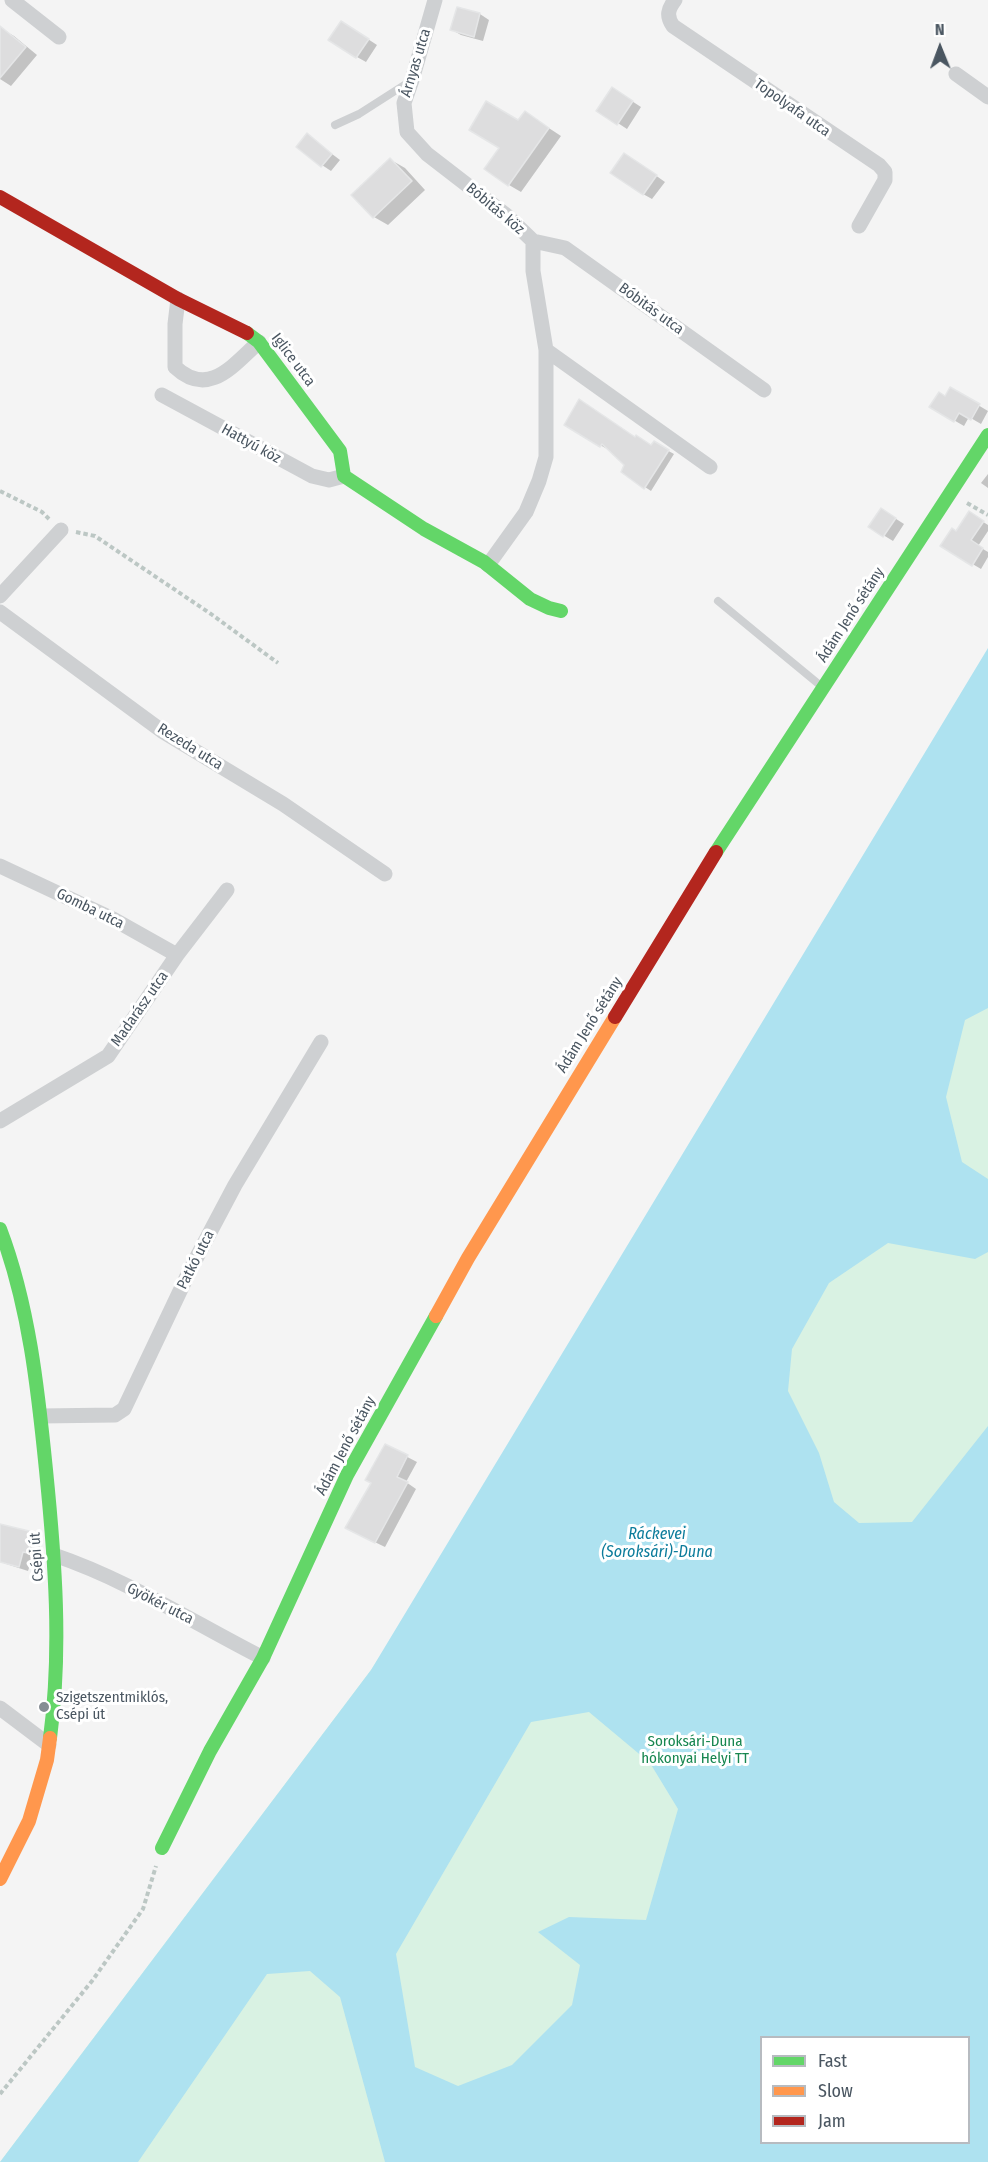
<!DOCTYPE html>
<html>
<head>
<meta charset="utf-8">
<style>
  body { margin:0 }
  #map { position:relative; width:988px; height:2162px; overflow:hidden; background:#f4f4f4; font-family:"Fira Sans Condensed",sans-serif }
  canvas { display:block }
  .legend { position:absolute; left:760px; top:2036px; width:210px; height:108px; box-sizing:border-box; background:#fff; border:2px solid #b7bbc0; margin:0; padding:8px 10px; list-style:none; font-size:18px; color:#4a5661 }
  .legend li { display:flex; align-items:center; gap:12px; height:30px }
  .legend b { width:30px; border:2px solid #b7bbc0 }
  .north { position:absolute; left:910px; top:18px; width:60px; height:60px; -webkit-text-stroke:4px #fff; paint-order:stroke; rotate:359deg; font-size:16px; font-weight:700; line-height:24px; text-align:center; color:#4a5661 }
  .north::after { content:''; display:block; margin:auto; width:21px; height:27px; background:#4a5661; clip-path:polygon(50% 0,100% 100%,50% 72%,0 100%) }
</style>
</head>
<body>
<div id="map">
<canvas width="988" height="2162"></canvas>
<ul class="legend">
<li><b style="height:8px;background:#63d668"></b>Fast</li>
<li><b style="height:8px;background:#ff974d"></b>Slow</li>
<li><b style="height:8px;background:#b3261e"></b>Jam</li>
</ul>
<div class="north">N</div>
</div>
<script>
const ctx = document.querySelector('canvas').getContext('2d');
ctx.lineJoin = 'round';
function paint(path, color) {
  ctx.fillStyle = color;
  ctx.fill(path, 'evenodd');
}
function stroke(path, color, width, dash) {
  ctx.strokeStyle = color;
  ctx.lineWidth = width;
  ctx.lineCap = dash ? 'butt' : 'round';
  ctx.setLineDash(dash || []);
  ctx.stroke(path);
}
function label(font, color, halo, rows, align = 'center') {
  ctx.font = font + ' "Fira Sans Condensed",sans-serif';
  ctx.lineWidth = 6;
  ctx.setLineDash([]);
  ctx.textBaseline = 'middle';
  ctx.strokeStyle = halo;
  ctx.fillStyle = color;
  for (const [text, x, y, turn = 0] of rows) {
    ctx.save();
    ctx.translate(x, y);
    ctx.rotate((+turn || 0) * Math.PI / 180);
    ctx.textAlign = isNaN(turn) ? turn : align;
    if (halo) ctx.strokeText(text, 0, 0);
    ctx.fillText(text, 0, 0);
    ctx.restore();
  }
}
paint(new Path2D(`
  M 988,723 L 988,2162 L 0,2162 L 371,1670 ZM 762,2038 L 968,2038 L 968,2142 L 762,2142 Z`), '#d9f2e3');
paint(new Path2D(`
  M 988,648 L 988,1008 L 965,1020 L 946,1097 L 962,1162 L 988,1179 L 988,1252 L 975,1259 L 888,1243 L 829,1283 L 792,1349 L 788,1391 L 819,1453 L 834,1502 L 859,1523 L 912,1522 L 988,1426 L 988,2162 L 385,2162 L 340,1997 L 310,1971 L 267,1974 L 138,2162 L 0,2162 L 371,1670 ZM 589,1712 L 650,1763 L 678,1809 L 646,1920 L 569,1917 L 538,1932 L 580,1965 L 572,2005 L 512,2065 L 458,2086 L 415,2067 L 396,1954 L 531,1722 ZM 762,2038 L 968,2038 L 968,2142 L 762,2142 Z`), '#aee2f0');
paint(new Path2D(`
  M 458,9 L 480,14 L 489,20 L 483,41 L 461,35 L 452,30 Z
  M 351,28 L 377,45 L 366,62 L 357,57 Z
  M 2,29 L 14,36 L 37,55 L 11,86 L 0,79 L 0,31 Z
  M 621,94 L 641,107 L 627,129 L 598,110 Z
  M 526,113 L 561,136 L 521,192 L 509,185 L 519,122 Z
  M 307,135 L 340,160 L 331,171 L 322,165 Z
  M 391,160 L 405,168 L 425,190 L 388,225 L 374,217 Z
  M 634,160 L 665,182 L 652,199 L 643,194 Z
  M 951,389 L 988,411 L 981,424 L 969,417 L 964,426 L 931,407 L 946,398 Z
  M 566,425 L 635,439 L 652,446 L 654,443 L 674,454 L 651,491 L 645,487 L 626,465 L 608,448 L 607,449 Z
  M 988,474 L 988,488 L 981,483 Z
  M 890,515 L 904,524 L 893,541 L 870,527 Z
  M 977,518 L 988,525 L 988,531 L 978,546 L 988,552 L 988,557 L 981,569 L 942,546 L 956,533 Z
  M 386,1446 L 417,1462 L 406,1482 L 416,1489 L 385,1547 L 356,1533 Z
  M 2,1526 L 33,1534 L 42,1539 L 37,1557 L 33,1556 L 28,1571 L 0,1562 L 0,1535 Z`), '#0003');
const building = new Path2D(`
  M 457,7 L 480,13 L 474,37 L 450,30 Z
  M 341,21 L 369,39 L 356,58 L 328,40 Z
  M 0,26 L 26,47 L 0,78 Z
  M 612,87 L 633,101 L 617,125 L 596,111 Z
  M 486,101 L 518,120 L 525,111 L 549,128 L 508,186 L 484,169 L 499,148 L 469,130 Z
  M 307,133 L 332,154 L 321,167 L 296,147 Z
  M 624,153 L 657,175 L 643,195 L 610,173 Z
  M 390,158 L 412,181 L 373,218 L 351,195 Z
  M 950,387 L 980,404 L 971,420 L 959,413 L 954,422 L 929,407 L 939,392 L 945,396 Z
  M 579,399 L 635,437 L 636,435 L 651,445 L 654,441 L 669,450 L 644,489 L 621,472 L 624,465 L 602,444 L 600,447 L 564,425 Z
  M 881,508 L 896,518 L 883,537 L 868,527 Z
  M 969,511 L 984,521 L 971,540 L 983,548 L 972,566 L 940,546 L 952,528 L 956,531 Z
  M 385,1444 L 408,1455 L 397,1477 L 408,1482 L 375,1543 L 345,1528 L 371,1483 L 365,1480 Z
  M 0,1524 L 33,1532 L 28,1553 L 23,1552 L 19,1567 L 0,1562 Z`);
paint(building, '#ddddde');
stroke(building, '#e5e6e7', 1.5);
stroke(new Path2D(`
  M 0,491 L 42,512 L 49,519
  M 967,503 L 988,515
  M 76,532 L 95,536 L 211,614 L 278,663
  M 0,2094 L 92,1981 L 143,1909 L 156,1866`), '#bcc7c4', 4, [4.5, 3]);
stroke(new Path2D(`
  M 335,125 L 359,114 L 409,82
  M 718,601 L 821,686`), '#ced0d2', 8);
stroke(new Path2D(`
  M 12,0 L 59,37
  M 435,0 L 412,80 L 404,103 L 407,132 L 427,154 L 506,215 L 533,241 L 533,271 L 546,350 L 546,457 L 539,481 L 526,512 L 488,565
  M 675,0 C 668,9 666,16 673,26 L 879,165 L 885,172 L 885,180 L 859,226
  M 956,74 L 988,97
  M 533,241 L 565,248 L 764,390
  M 178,299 L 175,324 L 175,367 C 209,399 234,364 259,342
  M 546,350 L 710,467
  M 162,395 L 312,476 L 329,480 L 344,476
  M 0,596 L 61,530
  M 0,612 L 162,731 L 283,804 L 385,874
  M 0,866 L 113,919 L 177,955
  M 0,1121 L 108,1056 L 177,955 L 227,890
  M 41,1416 L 115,1415 L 124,1409 L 190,1270 L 235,1185 L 321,1042
  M 54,1555 C 128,1580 194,1623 263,1658
  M 0,1708 L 49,1745`), '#ced0d2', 15);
stroke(new Path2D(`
  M 247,333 L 259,342 L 340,451 L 344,476 L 424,529 L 484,562 L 530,599 L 549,608 L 561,611
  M 716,852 L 988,435
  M 0,1229 C 29,1305 38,1390 46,1470 C 55,1560 62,1649 50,1738
  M 162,1848 L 210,1751 L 263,1658 L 347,1475 L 436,1316`), '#63d668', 14);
stroke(new Path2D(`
  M 436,1316 L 468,1258 L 615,1017
  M 0,1879 L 29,1821 L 47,1760 L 50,1738`), '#ff974d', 14);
stroke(new Path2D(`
  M 0,197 L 178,299 L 247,333
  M 615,1017 L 716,852`), '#b3261e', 14);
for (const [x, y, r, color] of [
  [44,1707,6,"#868d94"]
]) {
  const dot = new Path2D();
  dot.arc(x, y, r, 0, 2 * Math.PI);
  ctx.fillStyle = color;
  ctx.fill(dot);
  stroke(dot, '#fff', 2);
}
label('15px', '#4a5661', '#fff', [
  ["Árnyas utca",416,63,-73],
  ["Topolyafa utca",792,108,35],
  ["Bóbitás köz",495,209,40],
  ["Bóbitás utca",651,309,36],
  ["Iglice utca",293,360,53],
  ["Hattyú köz",251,444,29],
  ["Ádám Jenő sétány",851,615,-57],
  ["Rezeda utca",190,747,32],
  ["Gomba utca",90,909,26],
  ["Madarász utca",140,1009,-55],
  ["Ádám Jenő sétány",590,1025,-58],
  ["Patkó utca",196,1260,-63],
  ["Ádám Jenő sétány",346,1446,-62],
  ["Csépi út",37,1557,-94],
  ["Gyökér utca",160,1604,27]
]);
label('15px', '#4a5661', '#fff', [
  ["Szigetszentmiklós,",56,1698],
  ["Csépi út",56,1715]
], 'left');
label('15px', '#17864f', '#fff', [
  ["Soroksári-Duna",695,1742],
  ["hókonyai Helyi TT",695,1759]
]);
label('italic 16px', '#0c7c9b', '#fff', [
  ["Ráckevei",657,1535],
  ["(Soroksári)-Duna",657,1553]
]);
</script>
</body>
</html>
